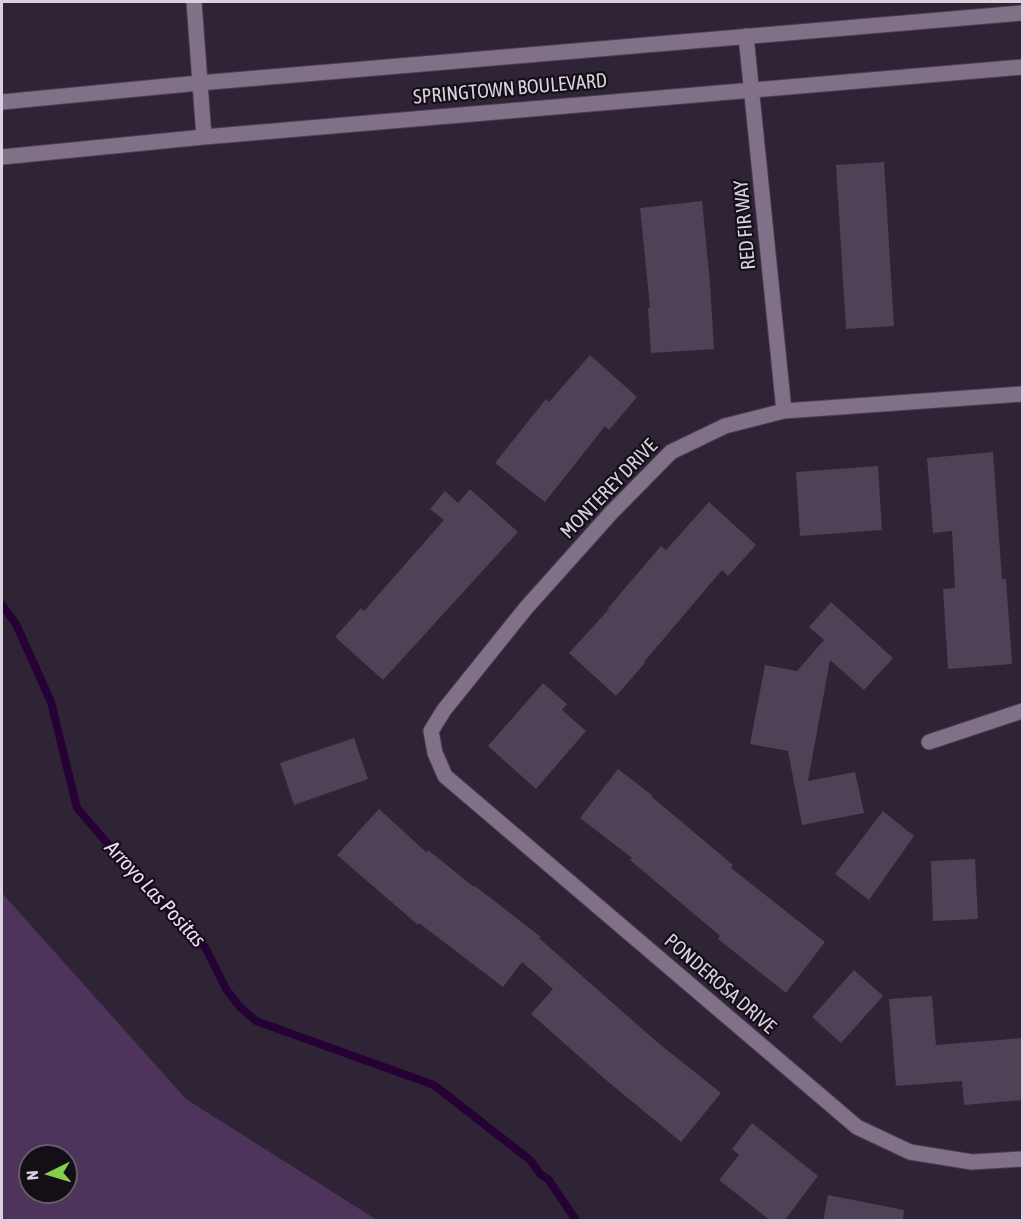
<!DOCTYPE html>
<html>
<head>
<meta charset="utf-8">
<style>
  body { margin:0 }
  #map { position:relative; width:1024px; height:1222px; overflow:hidden; background:#2f2336; font-family:"Asap Condensed",sans-serif }
  canvas { display:block }
  .frame { position:absolute; inset:0; border:3px solid #d9d1de; pointer-events:none }
  .north { position:absolute; left:18px; top:1144px; width:60px; height:60px; box-sizing:border-box; background:#140f17; border:2px solid #635d67; border-radius:50%; rotate:265deg; font-size:16px; font-weight:700; line-height:24px; text-align:center; color:#d9d1de }
  .north::after { content:''; display:block; margin:auto; width:21px; height:27px; background:#85cf4d; clip-path:polygon(50% 0,100% 100%,50% 72%,0 100%) }
</style>
</head>
<body>
<div id="map">
<canvas width="1024" height="1222"></canvas>
<div class="frame"></div>
<div class="north">N</div>
</div>
<script>
const ctx = document.querySelector('canvas').getContext('2d');
ctx.lineJoin = 'round';
function paint(path, color) {
  ctx.fillStyle = color;
  ctx.fill(path, 'evenodd');
}
function stroke(path, color, width, dash) {
  ctx.strokeStyle = color;
  ctx.lineWidth = width;
  ctx.lineCap = dash ? 'butt' : 'round';
  ctx.setLineDash(dash || []);
  ctx.stroke(path);
}
function label(font, color, halo, rows, align = 'center') {
  ctx.font = font + ' "Asap Condensed",sans-serif';
  ctx.lineWidth = 4.5;
  ctx.setLineDash([]);
  ctx.textBaseline = 'middle';
  ctx.strokeStyle = halo;
  ctx.fillStyle = color;
  for (const [text, x, y, turn = 0] of rows) {
    ctx.save();
    ctx.translate(x, y);
    ctx.rotate((+turn || 0) * Math.PI / 180);
    ctx.textAlign = isNaN(turn) ? turn : align;
    if (halo) ctx.strokeText(text, 0, 0);
    ctx.fillText(text, 0, 0);
    ctx.restore();
  }
}
paint(new Path2D(`
  M 2,893 L 186,1099 L 377,1220 L 2,1220 ZM 30,1156 L 66,1156 L 66,1192 L 30,1192 Z`), '#4e345a');
stroke(new Path2D(`
  M 2,605 L 16,624 L 51,702 L 77,808 L 140,881 L 205,947 L 226,989 L 240,1007 L 256,1021 L 434,1085 L 530,1160 L 541,1175 L 548,1179 L 576,1220`), '#260134', 8);
paint(new Path2D(`
  M 884,162 L 894,326 L 846,329 L 836,165 Z
  M 702,201 L 710,283 L 714,349 L 651,353 L 648,308 L 650,308 L 640,208 Z
  M 590,355 L 637,397 L 609,430 L 605,426 L 545,502 L 495,463 L 546,399 L 549,402 Z
  M 993,452 L 1002,579 L 1006,579 L 1012,664 L 948,669 L 943,589 L 955,588 L 952,531 L 933,533 L 927,458 Z
  M 878,466 L 882,530 L 800,536 L 796,472 Z
  M 470,489 L 518,532 L 383,680 L 335,637 L 361,608 L 364,611 L 444,520 L 430,509 L 445,491 L 458,503 Z
  M 709,502 L 756,545 L 728,576 L 722,570 L 644,662 L 645,663 L 616,696 L 569,653 L 609,609 L 608,608 L 661,546 L 666,550 Z
  M 831,602 L 893,658 L 864,690 L 830,660 L 808,781 L 855,772 L 864,813 L 802,825 L 788,751 L 750,744 L 765,665 L 797,671 L 824,640 L 809,627 Z
  M 543,683 L 567,704 L 562,710 L 586,731 L 536,789 L 488,746 Z
  M 354,738 L 368,779 L 294,805 L 280,763 Z
  M 618,769 L 653,796 L 652,797 L 733,865 L 731,868 L 825,942 L 786,993 L 718,939 L 720,936 L 630,860 L 632,858 L 580,818 Z
  M 379,809 L 426,852 L 428,850 L 474,887 L 475,886 L 541,937 L 539,938 L 657,1042 L 721,1093 L 681,1142 L 606,1080 L 531,1014 L 553,989 L 522,962 L 503,987 L 419,923 L 418,925 L 337,855 Z
  M 883,811 L 914,836 L 869,900 L 835,874 Z
  M 975,859 L 978,919 L 933,921 L 931,861 Z
  M 854,970 L 883,996 L 841,1043 L 812,1017 Z
  M 932,996 L 936,1045 L 1023,1038 L 1023,1100 L 964,1105 L 962,1081 L 896,1086 L 889,999 Z
  M 752,1123 L 818,1176 L 784,1221 L 771,1221 L 719,1180 L 739,1155 L 732,1149 Z
  M 828,1195 L 904,1210 L 903,1221 L 823,1221 Z`), '#4f4156');
const minor = new Path2D(`
  M 194,2 L 204,137
  M 746,36 L 784,411
  M 2,102 L 199,83 L 1022,13
  M 2,157 L 204,137 L 1022,67
  M 1022,394 L 784,411 L 725,426 L 671,452 L 611,513 L 526,608 L 444,710 L 431,731 L 435,753 L 445,776 L 857,1127 L 910,1152 L 972,1162 L 1022,1159
  M 929,742 L 1022,711`);
stroke(minor, '#493f4f', 17);
stroke(minor, '#807188', 15);
label('20px', '#d9d1de', '#140f17', [
  ["SPRINGTOWN BOULEVARD",510,89,-5],
  ["RED FIR WAY",745,225,-95],
  ["MONTEREY DRIVE",609,489,-46],
  ["PONDEROSA DRIVE",720,984,41]
]);
label('italic 21px', '#efd9fb', '#140f17', [
  ["Arroyo Las Positas",155,894,47]
]);
</script>
</body>
</html>
